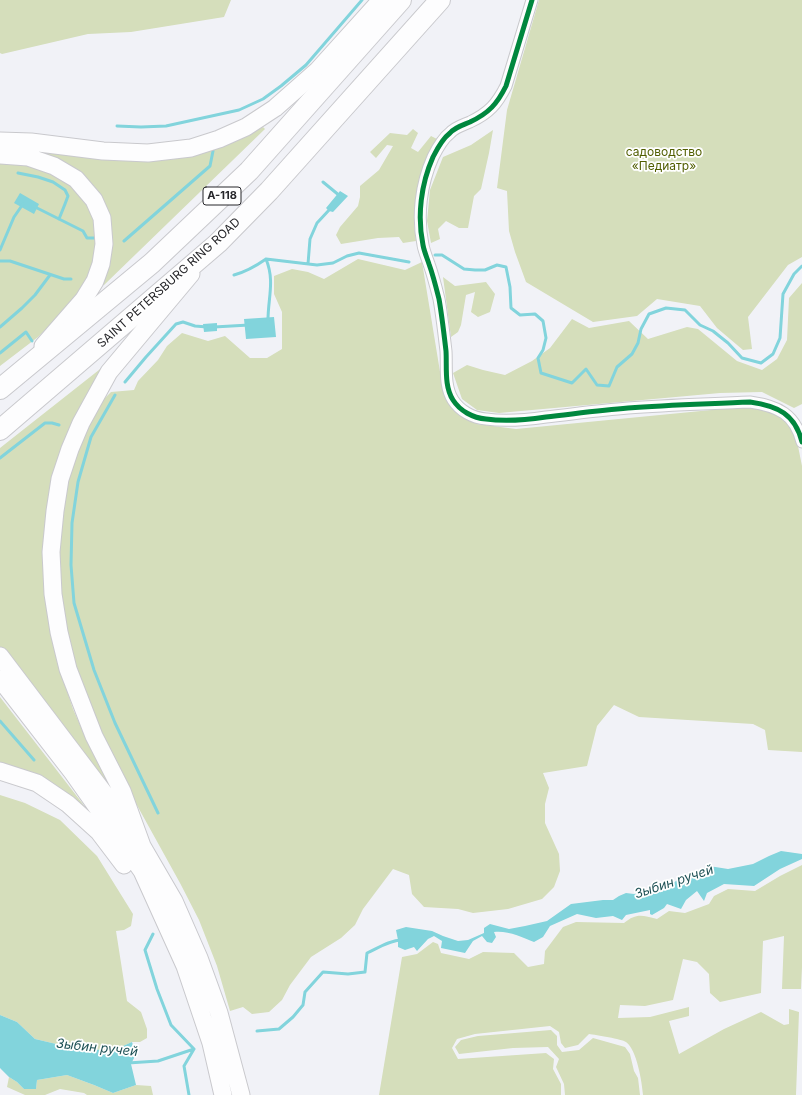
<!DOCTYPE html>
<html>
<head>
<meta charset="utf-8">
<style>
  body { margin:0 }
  canvas { display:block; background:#f1f2f7 }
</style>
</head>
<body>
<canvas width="802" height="1095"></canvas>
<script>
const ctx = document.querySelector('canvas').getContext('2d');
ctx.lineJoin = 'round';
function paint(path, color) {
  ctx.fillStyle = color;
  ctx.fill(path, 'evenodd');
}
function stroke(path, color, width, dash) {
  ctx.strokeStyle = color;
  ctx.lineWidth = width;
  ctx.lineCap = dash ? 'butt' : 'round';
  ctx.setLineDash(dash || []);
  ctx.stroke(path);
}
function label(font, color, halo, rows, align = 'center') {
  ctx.font = font + ' Inter,sans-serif';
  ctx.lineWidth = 3.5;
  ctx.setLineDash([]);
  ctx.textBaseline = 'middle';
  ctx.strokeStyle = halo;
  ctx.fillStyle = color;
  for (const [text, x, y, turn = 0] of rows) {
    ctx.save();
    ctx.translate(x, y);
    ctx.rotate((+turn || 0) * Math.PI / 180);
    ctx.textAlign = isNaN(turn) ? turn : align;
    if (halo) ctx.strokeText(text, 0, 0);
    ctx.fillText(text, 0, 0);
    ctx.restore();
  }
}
paint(new Path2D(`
  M 0,0 L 231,0 L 224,17 L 131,32 L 88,34 L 2,54 L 0,53 Z
  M 539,0 L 802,0 L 802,257 L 788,265 L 748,317 L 752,349 L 743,350 L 717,328 L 700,306 L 657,299 L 637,316 L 593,322 L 526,282 L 515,252 L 509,231 L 507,191 L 497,188 L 507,110 Z
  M 263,127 L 265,129 L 104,285 L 102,284 L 111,249 L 111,222 L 101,201 L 50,158 L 33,149 L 138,161 L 175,159 L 206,152 L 236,141 Z
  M 413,129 L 418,133 L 411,148 L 418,152 L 431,136 L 437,139 L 424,164 L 418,191 L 414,223 L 416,241 L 403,243 L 399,237 L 378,238 L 341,244 L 336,235 L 340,227 L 358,206 L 360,197 L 360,186 L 379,170 L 393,146 L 387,145 L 376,158 L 370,152 L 390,133 L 407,135 Z
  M 493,130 L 489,153 L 481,189 L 474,196 L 468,228 L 459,228 L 446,221 L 438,229 L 440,239 L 431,243 L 427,221 L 430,190 L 443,157 L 471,145 Z
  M 0,160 L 34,165 L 66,180 L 89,205 L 97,232 L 92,268 L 80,292 L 65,310 L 38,337 L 0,366 Z
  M 358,259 L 405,270 L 422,262 L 444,396 L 456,411 L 477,424 L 516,429 L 742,407 L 769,411 L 787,420 L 796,436 L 802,466 L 802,752 L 768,750 L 765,730 L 753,724 L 639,717 L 614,705 L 597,726 L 587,766 L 543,773 L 549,788 L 545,804 L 545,823 L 559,854 L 560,871 L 554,887 L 542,899 L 508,909 L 473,913 L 458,909 L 424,907 L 412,894 L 409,875 L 393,869 L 363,909 L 355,925 L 341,938 L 311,957 L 290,985 L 282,1000 L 269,1012 L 252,1014 L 243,1007 L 230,1011 L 217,966 L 199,920 L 180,883 L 128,789 L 100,732 L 75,667 L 66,631 L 60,594 L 58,553 L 67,480 L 87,427 L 103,400 L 111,392 L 134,390 L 138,381 L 158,360 L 167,346 L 182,333 L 208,341 L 225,336 L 250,358 L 267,358 L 282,349 L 282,312 L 274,294 L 274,276 L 292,269 L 308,272 L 324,279 Z
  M 443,277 L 455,286 L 486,282 L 495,294 L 490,312 L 478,317 L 471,312 L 475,292 L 466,295 L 461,325 L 458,332 L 451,337 Z
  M 802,283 L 802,404 L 794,408 L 762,392 L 720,393 L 499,413 L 477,410 L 462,399 L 453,373 L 467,365 L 483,370 L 505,375 L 532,361 L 550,348 L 572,319 L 589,328 L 629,321 L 648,339 L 687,327 L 698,329 L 737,361 L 762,370 L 777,359 L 787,340 L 789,298 Z
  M 104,366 L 54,477 L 60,670 L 73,709 L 88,743 L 103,772 L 114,799 L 0,649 L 0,448 Z
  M 0,697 L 86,808 L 63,791 L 0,763 Z
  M 0,795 L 25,803 L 60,820 L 97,856 L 133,914 L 131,926 L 124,930 L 116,931 L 127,1001 L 141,1012 L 147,1029 L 147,1038 L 140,1042 L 132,1042 L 112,1051 L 69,1047 L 35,1039 L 17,1022 L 0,1015 Z
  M 802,865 L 802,967 L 801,989 L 782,989 L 784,936 L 763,941 L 761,993 L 720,1002 L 710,993 L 709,974 L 697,962 L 683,959 L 673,1000 L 645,1006 L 620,1005 L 618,1018 L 650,1017 L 689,1007 L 689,1016 L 669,1021 L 679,1054 L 724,1029 L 761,1012 L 784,1025 L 789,1024 L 789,1009 L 799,1012 L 796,1095 L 643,1095 C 642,1082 637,1050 626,1042 C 622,1039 596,1035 589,1034 L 578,1045 L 565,1048 L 561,1043 L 559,1032 L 550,1026 L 475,1034 L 457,1039 L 452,1048 L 458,1059 L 546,1053 L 554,1059 L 553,1069 L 561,1084 L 561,1095 L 379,1095 L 402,957 L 417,954 L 433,942 L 438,944 L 441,953 L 469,959 L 483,952 L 514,953 L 528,967 L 544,964 L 545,951 L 563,927 L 576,922 L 624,923 C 636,913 642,915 657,919 L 669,911 L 685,913 L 709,904 L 714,896 L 728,889 L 755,891 L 780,876 Z
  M 551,1030 L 557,1036 L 557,1045 L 562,1052 L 579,1050 L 593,1038 L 625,1047 L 630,1054 L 634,1071 L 638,1078 L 640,1095 L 565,1095 L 564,1084 L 556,1067 L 559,1059 L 548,1047 L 513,1048 L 459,1054 L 455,1047 L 461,1040 L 478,1036 Z
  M 67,1075 L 94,1085 L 113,1093 L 136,1085 L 151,1086 L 153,1095 L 87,1095 L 84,1093 L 60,1089 L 45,1095 L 25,1095 L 7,1087 L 9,1077 L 17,1082 L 24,1089 L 36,1089 L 37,1080 Z`), '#d5debb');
paint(new Path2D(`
  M 340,191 L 348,196 L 333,212 L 329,211 L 326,208 Z
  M 20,193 L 39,204 L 34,214 L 14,203 Z
  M 274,317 L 276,337 L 246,339 L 244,319 Z
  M 217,323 L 217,331 L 204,332 L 203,324 Z
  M 781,851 L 802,854 L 802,859 L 780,869 L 754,886 L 724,884 L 707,893 L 704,901 L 697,891 L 686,900 L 681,909 L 667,904 L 664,908 L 652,915 L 650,914 L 650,910 L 626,915 L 622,920 L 613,916 L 596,918 L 577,914 L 550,926 L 543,937 L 534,942 C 523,937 506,930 494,932 L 496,937 L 492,943 L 487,942 L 482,936 L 473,941 L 465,953 L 441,948 L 442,941 L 434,936 L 428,939 L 417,951 L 414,947 L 405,950 L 398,947 L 398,940 L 396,930 L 406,927 L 432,931 L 443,936 L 458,941 L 468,940 L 484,933 L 484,928 L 490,924 L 509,929 L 525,926 L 547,921 L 571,904 L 603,900 L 613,900 L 619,896 L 626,893 L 634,894 L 652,892 L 673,883 L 679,879 L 688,883 L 692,873 L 709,866 L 728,869 L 753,864 L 769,856 Z
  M 0,1015 L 17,1022 L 35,1039 L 69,1047 L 112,1051 L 132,1042 L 136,1054 L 131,1064 L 136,1085 L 113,1093 L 94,1085 L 67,1075 L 37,1080 L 36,1089 L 24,1089 L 17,1082 L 9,1077 L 0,1068 Z`), '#82d4dc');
stroke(new Path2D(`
  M 117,126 L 141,127 L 166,126 L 239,110 L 263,99 L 281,86 L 306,65 L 362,0
  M 18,173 L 38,177 L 53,182 L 65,190 L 68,196 L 65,204 L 59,219
  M 323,182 L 340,196
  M 33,206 L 83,231 L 87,238 L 94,238
  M 124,241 L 210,166 L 213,151
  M 0,250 L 14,217 L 23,204
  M 435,255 L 442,255 L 464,269 L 475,270 L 485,270 L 497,265 L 506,267 L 510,287 L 511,308 L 520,315 L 535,314 L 543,321 L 546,338 L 543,350 L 538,358 L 541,373 L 572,383 L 586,369 L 597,385 L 609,386 L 617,367 L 632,354 L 638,343 L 641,329 L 649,314 L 666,308 L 685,310 L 700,325 L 713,331 L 728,343 L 742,358 L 761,363 L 773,354 L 780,338 L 783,294 L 794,274 L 802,266
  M 266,259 C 275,281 268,298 268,320
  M 0,261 L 10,261 L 64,279 L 71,279
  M 308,264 L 310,239 L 317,223 L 330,209
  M 234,275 C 245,272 256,266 266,259 L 317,265 L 333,263 L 347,256 L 359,253 L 409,262
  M 0,327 L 22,308 L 35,295 L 50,275
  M 214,327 L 249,325
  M 0,353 L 26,332 L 32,341
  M 125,382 L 146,357 L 176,324 L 183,322 L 195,326 L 207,327
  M 115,395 L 91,437 L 78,482 L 72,523 L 71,565 L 74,603 L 94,670 L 115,723 L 158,813
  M 0,458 L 45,423 L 52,423 L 59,425
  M 0,721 L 34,760
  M 153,934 L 145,950 L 157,989 L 171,1025 L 194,1049
  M 257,1031 L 279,1029 L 293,1017 L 303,1005 L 305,992 L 323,972 L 348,974 L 365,972 L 367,953 C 378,948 390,940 402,940
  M 128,1063 L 158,1061 L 194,1049
  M 189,1095 L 184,1066 L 194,1049`), '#82d4dc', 3);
const street = new Path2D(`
  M 532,0 L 506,86 C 497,104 489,113 470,122 C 463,125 455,127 450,133 C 442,139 437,149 433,157 C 421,184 417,216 423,245 C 424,251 427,258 429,264 C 433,275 436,287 439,299 C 442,316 444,334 446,351 C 447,367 444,386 453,400 C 460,411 473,418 486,419 C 506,422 526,420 546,417 C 573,414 601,410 628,408 C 669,405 710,404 750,402 C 778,406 795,414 802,442`);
const primary = new Path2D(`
  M 0,141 L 31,142 L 103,151 L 148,153 L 191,148 L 219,139 L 246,127 L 275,108 L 317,71 L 381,0
  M 0,155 L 28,157 L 54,166 L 76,179 L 94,200 L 102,218 L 104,244 L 101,264 L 95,281 L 84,299 L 43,346
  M 0,656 L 110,801 L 142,846 L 174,901 L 199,958 L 219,1013 L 241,1095
  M 0,679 L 73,773 L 142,871 L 185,966 L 211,1043 L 223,1095
  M 0,771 L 37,783 L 68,804 L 99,832 L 124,865
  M 142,846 L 122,791 L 94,736 L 68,669 L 59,632 L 53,594 L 51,552 L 55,511 L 60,479 L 70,449 L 81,423 L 109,372 L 191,274`);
const highway = new Path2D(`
  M 0,389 L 152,263 L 249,171 L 401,0
  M 0,430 L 218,243 L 269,191 L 440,0`);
stroke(street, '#c9c9cd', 13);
stroke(primary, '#c9c9cd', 19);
stroke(highway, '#c9c9cd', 22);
stroke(street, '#fdfdfe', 11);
stroke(primary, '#fdfdfe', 17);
stroke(highway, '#fdfdfe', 20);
stroke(new Path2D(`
  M 532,0 L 506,86 C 497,104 489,113 470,122 C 463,125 455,127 450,133 C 442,139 437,149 433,157 C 421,184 417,216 423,245 C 424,251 427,258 429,264 C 433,275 436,287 439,299 C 442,316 444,334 446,351 C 447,367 444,386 453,400 C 460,411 473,418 486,419 C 506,422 526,420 546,417 C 573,414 601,410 628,408 C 669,405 710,404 750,402 C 778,406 795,414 802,442`), '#00873e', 5);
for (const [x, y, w] of [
  [222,196,38]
]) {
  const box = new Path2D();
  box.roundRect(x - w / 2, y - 9, w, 18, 3);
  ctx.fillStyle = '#fff';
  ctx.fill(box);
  stroke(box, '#27272b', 1);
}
label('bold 11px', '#27272b', null, [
  ["А-118",222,196]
]);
label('12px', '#515e00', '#fff', [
  ["садоводство",664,152],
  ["«Педиатр»",664,166]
]);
label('12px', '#27272b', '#fff', [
  ["SAINT PETERSBURG RING ROAD",169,283,-42]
]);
label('italic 13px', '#1f5256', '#fff', [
  ["Зыбин ручей",674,882,-18],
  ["Зыбин ручей",97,1048,6]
]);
</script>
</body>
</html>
